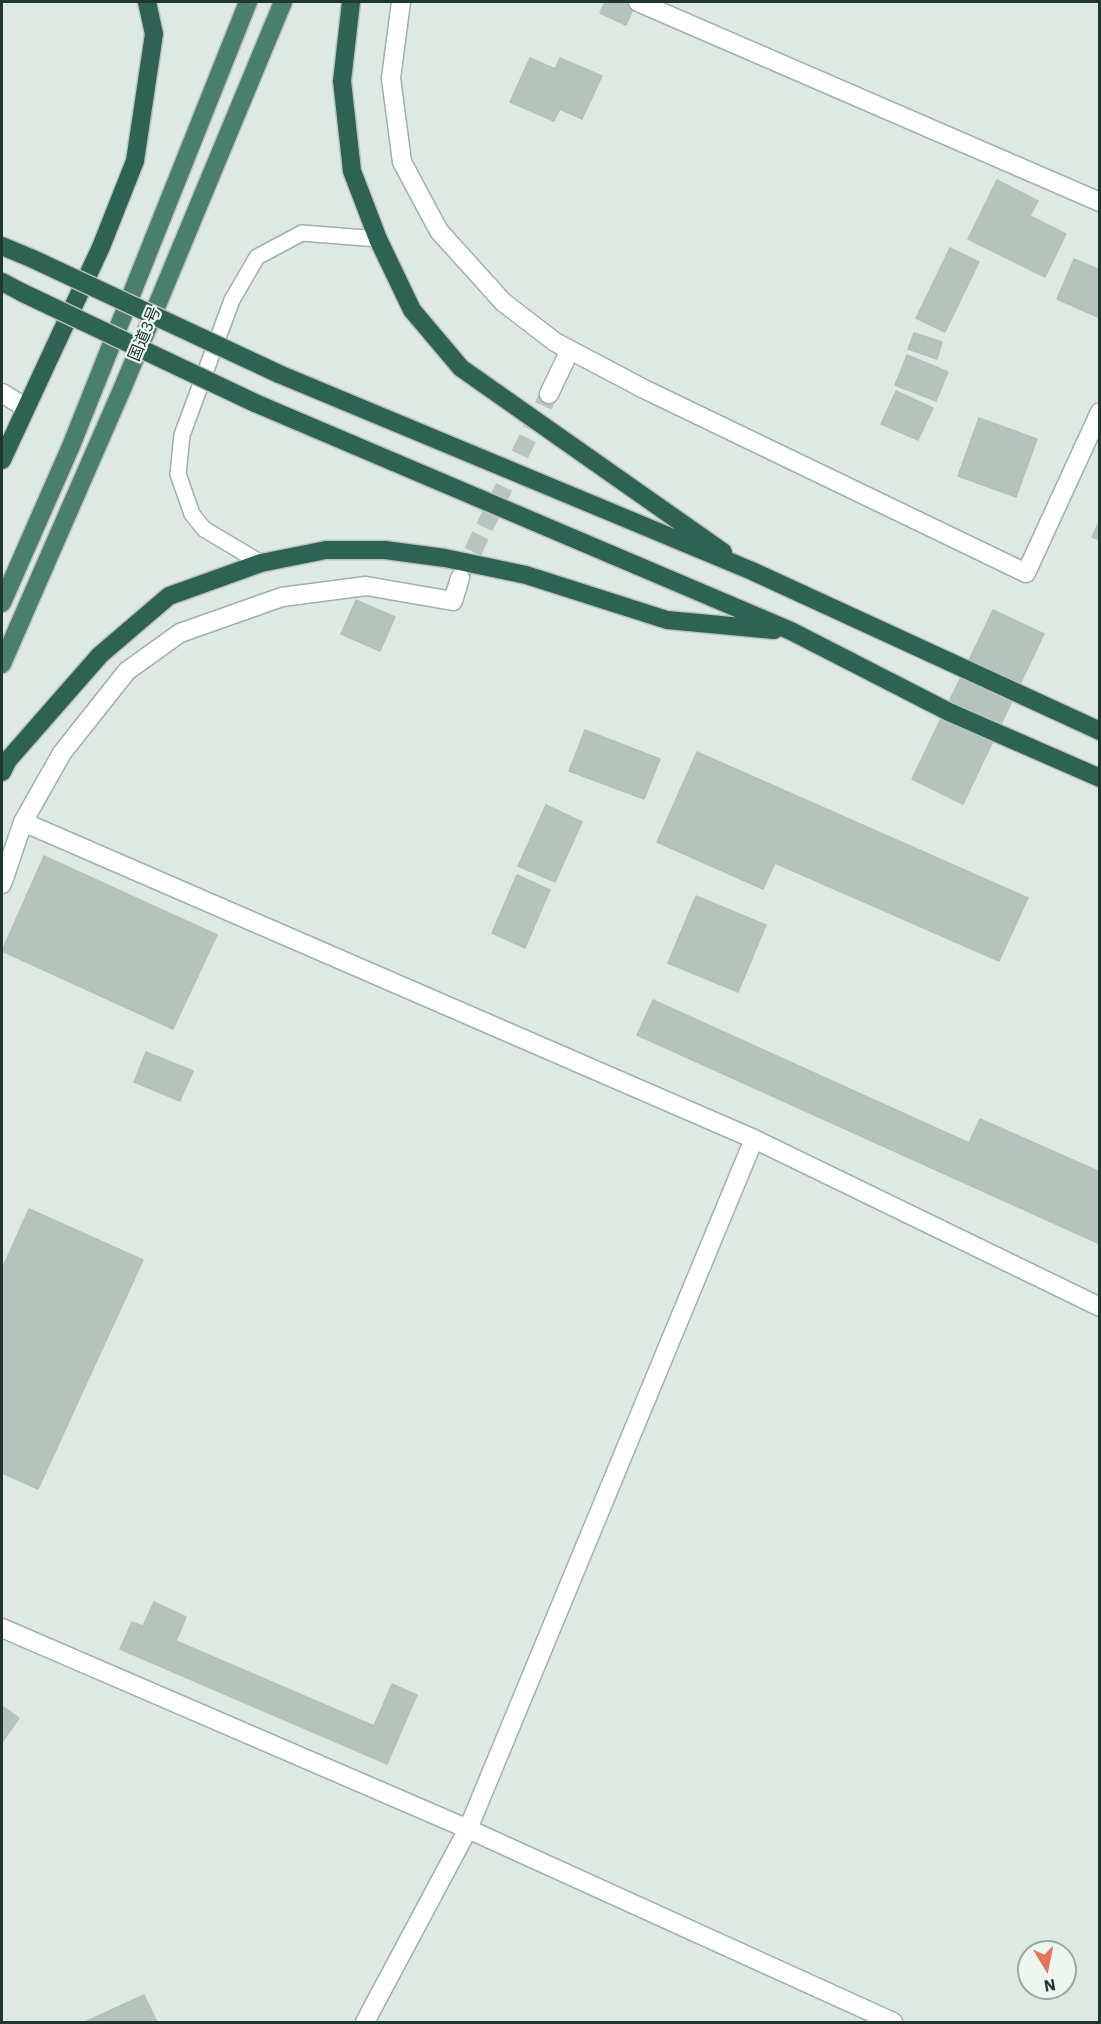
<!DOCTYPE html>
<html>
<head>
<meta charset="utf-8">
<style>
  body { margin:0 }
  #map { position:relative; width:1101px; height:2024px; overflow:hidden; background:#dee9e3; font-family:"IBM Plex Sans",sans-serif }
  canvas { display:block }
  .frame { position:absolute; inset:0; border:3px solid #20372f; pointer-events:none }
  .north { position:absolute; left:1017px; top:1940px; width:60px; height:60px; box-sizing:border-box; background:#eef6f1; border:2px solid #9caaa3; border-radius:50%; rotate:170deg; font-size:16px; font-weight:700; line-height:24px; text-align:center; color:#20372f }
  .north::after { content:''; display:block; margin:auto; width:21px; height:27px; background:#ea725b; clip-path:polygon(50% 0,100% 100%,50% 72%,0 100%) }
</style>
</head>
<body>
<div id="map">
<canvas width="1101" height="2024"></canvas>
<div class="frame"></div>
<div class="north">N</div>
</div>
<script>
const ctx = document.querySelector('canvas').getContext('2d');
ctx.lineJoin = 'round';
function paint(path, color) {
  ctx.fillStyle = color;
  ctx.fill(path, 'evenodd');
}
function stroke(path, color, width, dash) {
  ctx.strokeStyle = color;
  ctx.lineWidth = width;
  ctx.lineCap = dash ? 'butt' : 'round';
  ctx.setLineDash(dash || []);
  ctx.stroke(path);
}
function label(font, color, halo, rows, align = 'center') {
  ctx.font = font + ' "IBM Plex Sans","Noto Sans JP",sans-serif';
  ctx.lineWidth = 4.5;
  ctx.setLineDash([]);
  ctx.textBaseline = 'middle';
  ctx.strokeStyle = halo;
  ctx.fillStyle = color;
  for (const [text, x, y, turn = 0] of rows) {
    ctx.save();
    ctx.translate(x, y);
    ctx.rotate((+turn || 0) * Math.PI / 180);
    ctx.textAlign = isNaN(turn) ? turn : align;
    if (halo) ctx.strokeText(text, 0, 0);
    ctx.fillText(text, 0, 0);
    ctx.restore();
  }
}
const building = new Path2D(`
  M 605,2 L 621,2 L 634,7 L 626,25 L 600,13 Z
  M 530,58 L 555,69 L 560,58 L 602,76 L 582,119 L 560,109 L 554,121 L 510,102 Z
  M 997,180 L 1038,201 L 1030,216 L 1066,234 L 1045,277 L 968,239 Z
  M 950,248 L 979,262 L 945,332 L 916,318 Z
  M 1074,259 L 1100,270 L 1100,318 L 1057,299 Z
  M 914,333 L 942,342 L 937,359 L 908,349 Z
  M 907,355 L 948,372 L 936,401 L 895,385 Z
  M 896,391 L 933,408 L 918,440 L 881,424 Z
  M 979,418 L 1037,439 L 1016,497 L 958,476 Z
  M 1100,520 L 1100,540 L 1092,537 Z
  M 356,600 L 395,617 L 380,651 L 341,634 Z
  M 993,610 L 1044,634 L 963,804 L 912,779 Z
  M 585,730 L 660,759 L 644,799 L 569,771 Z
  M 697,752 L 1028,898 L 999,961 L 775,863 L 763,889 L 657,842 Z
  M 546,805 L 582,822 L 555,882 L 518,866 Z
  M 44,856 L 217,935 L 173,1029 L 2,951 Z
  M 517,875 L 550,890 L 525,948 L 492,933 Z
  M 696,896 L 766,925 L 738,992 L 668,963 Z
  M 653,1000 L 969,1143 L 980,1119 L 1100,1172 L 1100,1244 L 637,1035 Z
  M 146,1052 L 193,1071 L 180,1101 L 134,1082 Z
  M 29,1209 L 143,1260 L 38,1489 L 2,1473 L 2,1269 Z
  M 154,1602 L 186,1617 L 176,1641 L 374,1726 L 392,1684 L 417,1695 L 387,1764 L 120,1649 L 132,1622 L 143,1626 Z
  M 2,1706 L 19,1718 L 2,1742 Z
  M 144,1995 L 157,2022 L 85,2022 Z`);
paint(building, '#b4c3bc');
stroke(building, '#b1c2b9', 1.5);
stroke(new Path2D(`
  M 461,576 L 549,394`), '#b8c5bf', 18, [18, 9]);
const service = new Path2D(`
  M 261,563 L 204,529 L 192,514 L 178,474 L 182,435 L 232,300 L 257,257 L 302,233 L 378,239`);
const minor = new Path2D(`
  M 401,2 L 391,78 L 402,162 L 439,231 L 503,302 L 555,342 L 644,389 L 1026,573 L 1100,412
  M 638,2 L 1100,202
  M 2,393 L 26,408
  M 549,394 L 570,350
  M 23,822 L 62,753 L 127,671 L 180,633 L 282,597 L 366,586 L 453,601 L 460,578
  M 2,884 L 23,822 L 754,1139 L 1100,1307
  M 2,1628 L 468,1829 L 893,2022
  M 365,2022 L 468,1829 L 754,1139`);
const trunk = new Path2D(`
  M 2,603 L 71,446 L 248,2
  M 2,664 L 123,387 L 283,2`);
const motorway = new Path2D(`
  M 351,2 L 342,81 L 352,171 L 378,239 L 412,310 L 461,368 L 723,552
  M 2,246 L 33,259
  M 2,282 L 23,293
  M 279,374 L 752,571 L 1100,731
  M 255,403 L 791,631 L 949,712 L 1100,778
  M 2,460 L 101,247 L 135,161 L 154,34 L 147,2
  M 2,772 L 8,760 L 100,655 L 169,596 L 261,563 L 326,550 L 385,550 L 445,558 L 526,575 L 667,620 L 774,630`);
stroke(service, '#a1b0a9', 18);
stroke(minor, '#a1b0a9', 21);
stroke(trunk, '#bcc3c1', 21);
stroke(motorway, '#bcc3c1', 21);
stroke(service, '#fff', 15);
stroke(minor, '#fff', 18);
stroke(trunk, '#4a7f6e', 18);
stroke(motorway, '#2e6253', 18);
const motorwayBridge = new Path2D(`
  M 33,259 L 279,374
  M 23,293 L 255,403`);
stroke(motorwayBridge, '#bcc3c1', 21, []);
stroke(motorwayBridge, '#2e6253', 18);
label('16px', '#20372f', '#eef6f1', [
  ["国道3号",145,334,-67]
]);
</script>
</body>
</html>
